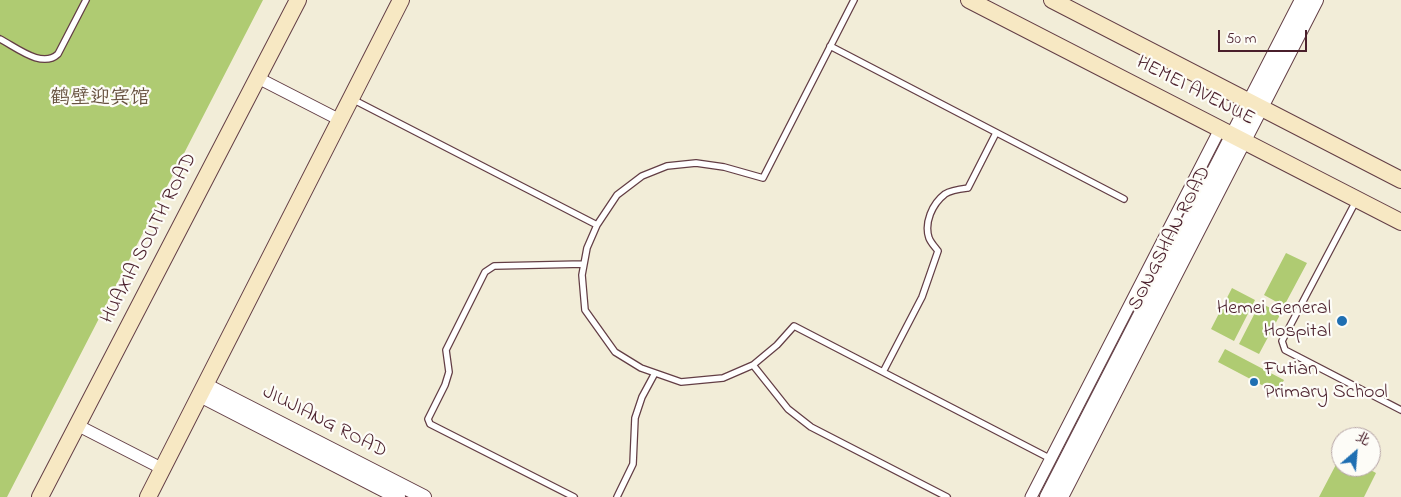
<!DOCTYPE html>
<html>
<head>
<meta charset="utf-8">
<style>
  body { margin:0 }
  #map { position:relative; width:1401px; height:497px; overflow:hidden; background:#f2edd8; font-family:"Indie Flower","LXGW WenKai TC",sans-serif }
  canvas { display:block }
  .north { position:absolute; left:1331px; top:427px; width:50px; height:50px; box-sizing:border-box; background:#fdfcf7; border:1px solid #b5a4a5; border-radius:50%; rotate:27deg; font-size:14px; font-weight:700; line-height:20px; text-align:center; color:#4a1f2b }
  .north::after { content:''; display:block; margin:auto; width:18px; height:22px; background:#1f6fb2; clip-path:polygon(50% 0,100% 100%,50% 72%,0 100%) }
  .scale { position:absolute; left:1218px; top:30px; width:89px; height:22px; box-sizing:border-box; border:2px solid #4a1f2b; border-top:0; padding-left:6px; font-size:15px; line-height:18px; white-space:nowrap; color:#4a1f2b; -webkit-text-stroke:4px #fdfcf7; paint-order:stroke }
</style>
</head>
<body>
<div id="map">
<canvas width="1401" height="497"></canvas>
<div class="north">北</div>
<div class="scale">50 m</div>
</div>
<script>
const ctx = document.querySelector('canvas').getContext('2d');
ctx.lineJoin = 'round';
function paint(path, color) {
  ctx.fillStyle = color;
  ctx.fill(path, 'evenodd');
}
function stroke(path, color, width, dash) {
  ctx.strokeStyle = color;
  ctx.lineWidth = width;
  ctx.lineCap = dash ? 'butt' : 'round';
  ctx.setLineDash(dash || []);
  ctx.stroke(path);
}
function label(font, color, halo, rows, align = 'center') {
  ctx.font = font + ' "Indie Flower","LXGW WenKai TC",sans-serif';
  ctx.lineWidth = 4.5;
  ctx.setLineDash([]);
  ctx.textBaseline = 'middle';
  ctx.strokeStyle = halo;
  ctx.fillStyle = color;
  for (const [text, x, y, turn = 0] of rows) {
    ctx.save();
    ctx.translate(x, y);
    ctx.rotate((+turn || 0) * Math.PI / 180);
    ctx.textAlign = isNaN(turn) ? turn : align;
    if (halo) ctx.strokeText(text, 0, 0);
    ctx.fillText(text, 0, 0);
    ctx.restore();
  }
}
paint(new Path2D(`
  M 0,0 L 263,0 L 7,497 L 0,497 Z
  M 1286,253 L 1307,263 L 1284,306 L 1264,295 Z
  M 1232,288 L 1255,300 L 1234,341 L 1211,329 Z
  M 1260,303 L 1281,313 L 1259,354 L 1239,344 Z
  M 1225,349 L 1284,380 L 1277,393 L 1218,362 Z
  M 1341,455 L 1341,467 L 1365,467 L 1376,473 L 1364,497 L 1319,497 Z`), '#afcb72');
const service = new Path2D(`
  M 854,0 L 763,178 L 724,167 L 696,163 L 667,166 L 642,176 L 617,195 L 597,225 L 587,248 L 582,275 L 585,310 L 615,352 L 641,368 L 681,382 L 723,378 L 753,365 L 777,345 L 794,326 L 1051,459
  M 0,39 C 16,47 42,69 58,54 L 86,0
  M 830,46 L 1124,199
  M 352,99 L 597,225
  M 1356,201 L 1282,341 L 1285,350 L 1401,410
  M 753,365 L 788,409 L 811,427 L 947,497
  M 883,372 L 922,297 L 938,251 C 935,247 931,243 929,238 C 924,223 932,204 945,194 C 951,190 960,189 968,188 L 996,133
  M 574,497 L 430,424 L 428,419 L 445,385 L 449,372 L 446,350 L 485,272 L 494,266 L 584,264
  M 617,497 L 633,464 L 635,418 L 642,397 L 655,373`);
const minor = new Path2D(`
  M 258,78 L 340,120
  M 77,425 L 163,469
  M 1031,497 L 1220,129`);
const tertiary = new Path2D(`
  M 205,385 L 424,497
  M 200,395 L 398,497
  M 1047,497 L 1302,0
  M 1061,497 L 1316,0`);
const secondary = new Path2D(`
  M 969,0 L 1401,222
  M 1052,0 L 1401,180
  M 40,497 L 298,0
  M 148,497 L 401,0`);
stroke(service, '#633e45', 8);
stroke(minor, '#633e45', 13);
stroke(tertiary, '#633e45', 16);
stroke(secondary, '#633e45', 18);
stroke(service, '#fff', 5.5);
stroke(minor, '#fff', 11);
stroke(tertiary, '#fff', 14);
stroke(secondary, '#f7e8c3', 16);
for (const [x, y, r, color] of [
  [1342,321,6,"#1f6fb2"],
  [1254,382,5,"#1f6fb2"]
]) {
  const dot = new Path2D();
  dot.arc(x, y, r, 0, 2 * Math.PI);
  ctx.fillStyle = color;
  ctx.fill(dot);
  stroke(dot, '#fdfcf7', 2);
}
label('20px', '#4a1f2b', '#fdfcf7', [
  ["HEMEI AVENUE",1195,92,27],
  ["HUAXIA SOUTH ROAD",150,239,-63],
  ["SONGSHAN ROAD",1171,239,-63],
  ["JIUJIANG ROAD",324,423,27]
]);
label('20px', '#685340', '#fdfcf7', [
  ["鹤壁迎宾馆",100,100]
]);
label('20px', '#4a1f2b', '#fdfcf7', [
  ["Hemei General",1331,310],
  ["Hospital",1331,333],
  ["Futian",1264,371,"left"],
  ["Primary School",1264,394,"left"]
], 'right');
</script>
</body>
</html>
